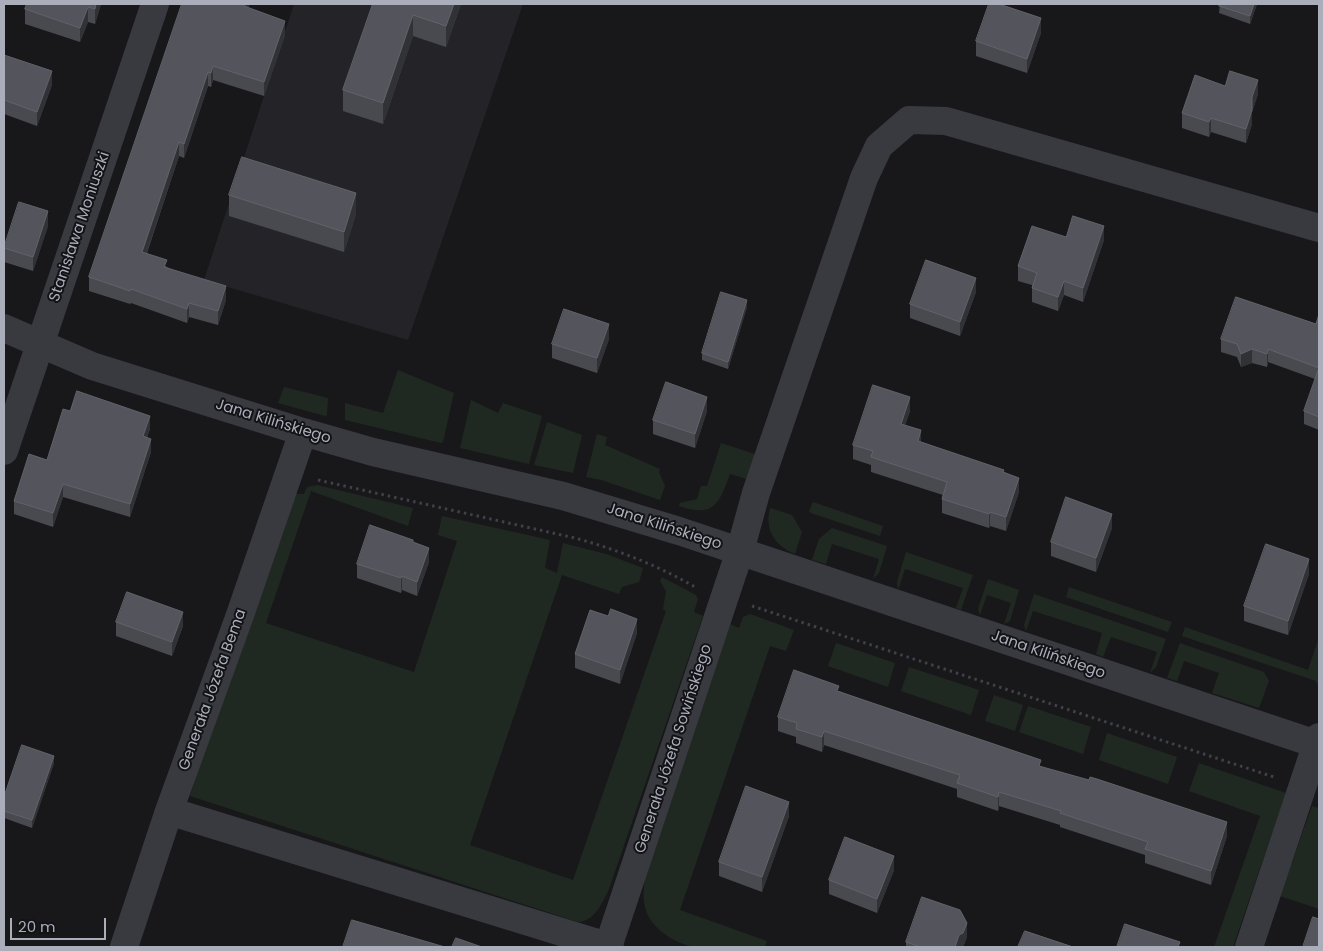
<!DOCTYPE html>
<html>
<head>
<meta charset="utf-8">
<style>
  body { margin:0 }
  #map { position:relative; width:1323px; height:951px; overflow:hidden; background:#18181a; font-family:Poppins,sans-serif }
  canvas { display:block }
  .frame { position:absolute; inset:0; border:5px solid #aaaebb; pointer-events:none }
  .scale { position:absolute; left:10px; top:918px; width:96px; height:22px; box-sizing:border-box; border:2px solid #aaaebb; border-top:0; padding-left:6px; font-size:15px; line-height:18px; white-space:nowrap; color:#aaaebb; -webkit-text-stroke:4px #131316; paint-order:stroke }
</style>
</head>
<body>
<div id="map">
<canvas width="1323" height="951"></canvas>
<div class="frame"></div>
<div class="scale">20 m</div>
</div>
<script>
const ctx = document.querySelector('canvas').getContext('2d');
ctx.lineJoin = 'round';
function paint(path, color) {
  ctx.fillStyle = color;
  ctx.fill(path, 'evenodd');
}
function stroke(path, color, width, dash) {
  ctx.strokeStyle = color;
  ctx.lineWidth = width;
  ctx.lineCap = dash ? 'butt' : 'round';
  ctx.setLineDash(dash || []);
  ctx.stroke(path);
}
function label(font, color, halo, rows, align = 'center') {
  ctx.font = font + ' Poppins,sans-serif';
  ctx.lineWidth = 4;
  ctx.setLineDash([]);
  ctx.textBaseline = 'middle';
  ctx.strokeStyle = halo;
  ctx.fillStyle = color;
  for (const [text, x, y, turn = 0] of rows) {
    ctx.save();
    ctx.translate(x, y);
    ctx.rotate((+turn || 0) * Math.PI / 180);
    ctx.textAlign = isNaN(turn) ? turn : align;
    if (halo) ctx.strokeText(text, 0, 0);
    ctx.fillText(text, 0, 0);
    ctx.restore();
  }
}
paint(new Path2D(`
  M 294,4 L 523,4 L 408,340 L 204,280 Z`), '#242428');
paint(new Path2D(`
  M 398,370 L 454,393 L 443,442 L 441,443 L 345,420 L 345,403 L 383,413 Z
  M 284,387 L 328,398 L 327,415 L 325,416 L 278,403 Z
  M 471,400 L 498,413 L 503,403 L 542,416 L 529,464 L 460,448 Z
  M 547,422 L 582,435 L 573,473 L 534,465 Z
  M 597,434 L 607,437 L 605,445 L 660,469 L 659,472 L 665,486 L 660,500 L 601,480 L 586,477 Z
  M 721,443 L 761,456 L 750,480 L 730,474 C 719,504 714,518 679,506 L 680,503 L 697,499 L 701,486 L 707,486 Z
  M 317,485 L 413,508 L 408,526 L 311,491 L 266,623 L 414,672 L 457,541 L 438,535 L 442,516 L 550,540 L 545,568 L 557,573 L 563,543 L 606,554 L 643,568 L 639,582 L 622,587 L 619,594 L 562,575 L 470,845 L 573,880 L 666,611 L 663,609 L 666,591 L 660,581 L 662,577 L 696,595 L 698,599 L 694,612 L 703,616 L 609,889 C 603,902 594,922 578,922 L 190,796 L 210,728 L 295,494 L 304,494 L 307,487 Z
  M 813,502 L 883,526 L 880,536 L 811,513 L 809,511 Z
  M 770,508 L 792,515 L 802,532 L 795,554 C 775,546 764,529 770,508 Z
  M 832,528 L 887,546 L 879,573 L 873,579 L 879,559 L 832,544 L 826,564 L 812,560 L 819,539 Z
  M 906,552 L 973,575 L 961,610 L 956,608 L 963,588 L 905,569 L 898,590 L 897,582 Z
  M 988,579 L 1019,590 L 1010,621 L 1004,624 L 1011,603 L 987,595 L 980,615 L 978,609 Z
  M 1069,587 L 1172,622 L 1168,632 L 1066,597 Z
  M 1034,594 L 1166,639 L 1156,667 L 1150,673 L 1157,652 L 1111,637 L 1103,657 L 1096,654 L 1102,633 L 1033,611 L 1026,631 L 1024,625 Z
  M 750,614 L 794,630 L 786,651 L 770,646 L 680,910 L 767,941 L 765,947 C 743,947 719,950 696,947 C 677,945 651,929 646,910 C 642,899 644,888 645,876 L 730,624 L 739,628 L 743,617 Z
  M 1185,627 L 1308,670 L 1319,637 L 1319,687 L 1316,681 L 1182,636 Z
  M 836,643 L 895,663 L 888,687 L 828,666 Z
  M 1180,643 L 1264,672 L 1269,681 L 1259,708 L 1212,693 L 1219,673 L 1184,661 L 1177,681 L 1167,678 Z
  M 909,667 L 979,690 L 971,715 L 901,691 Z
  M 994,695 L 1023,705 L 1015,731 L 985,721 Z
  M 1028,706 L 1091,727 L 1083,754 L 1019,732 Z
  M 1107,733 L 1177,757 L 1168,784 L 1099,760 Z
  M 1199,763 L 1286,793 L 1233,947 L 1214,947 L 1260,816 L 1189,791 Z
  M 1312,806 L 1319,808 L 1319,909 L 1280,896 Z`), '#202921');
stroke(new Path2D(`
  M 318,480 L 575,538 C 618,550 657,565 695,587
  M 752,606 L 1274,777`), '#3f4147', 3, [2.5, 4]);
stroke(new Path2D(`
  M 4,328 L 92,366 L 303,432 L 373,452 L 563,496 L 679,531 L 1319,745
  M 4,451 L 155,4
  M 169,811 L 610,947
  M 124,947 L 169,811 L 240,615 L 303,432
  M 608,947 L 740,551 L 756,493 L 864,178 L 879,146 L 909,120 L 946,121 L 1319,228
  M 1249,947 L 1319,737`), '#393a40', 28);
paint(new Path2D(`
  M 27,4 L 101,4 L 95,24 L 88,22 L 80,42 L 25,24 L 25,9 Z
  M 182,4 L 249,4 L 248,8 L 285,35 L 264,96 L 213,80 L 211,87 L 208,86 L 184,158 L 179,156 L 147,253 L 167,267 L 226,300 L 218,325 L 189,317 L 187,323 L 131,303 L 130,304 L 89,291 L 89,277 Z
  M 373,4 L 461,4 L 446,47 L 413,36 L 383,124 L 343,111 L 343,90 Z
  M 1220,4 L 1257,4 L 1250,24 L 1219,13 Z
  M 1041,33 L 1027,73 L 976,56 L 976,41 Z
  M 4,55 L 52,85 L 37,126 L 4,114 Z
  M 1225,86 L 1258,94 L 1252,112 L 1252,124 L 1246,143 L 1211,132 L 1209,137 L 1182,128 L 1182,113 Z
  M 229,195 L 356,214 L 344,252 L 229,216 Z
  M 48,226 L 33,271 L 4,262 L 4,248 Z
  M 1066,237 L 1104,240 L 1083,302 L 1064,295 L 1058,311 L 1032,302 L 1032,285 L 1018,281 L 1018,266 Z
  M 976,292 L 960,336 L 910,318 L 910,304 Z
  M 747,307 L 728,369 L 702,360 L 702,353 Z
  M 1319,314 L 1319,430 L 1304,424 L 1304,411 L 1315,379 L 1268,362 L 1267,367 L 1252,363 L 1241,367 L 1237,357 L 1221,352 L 1221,339 L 1316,324 Z
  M 609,339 L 597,373 L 552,358 L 552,344 Z
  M 70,411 L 150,429 L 147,437 L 151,452 L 130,517 L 63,497 L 53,527 L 14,514 L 14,501 L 47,460 Z
  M 707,411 L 695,448 L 653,434 L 653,420 Z
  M 910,411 L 905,425 L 921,442 L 1004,473 L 1019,492 L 1006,531 L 990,526 L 989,528 L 942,513 L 942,499 L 943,495 L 871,472 L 871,465 L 853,459 L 853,445 Z
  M 1112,528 L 1096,572 L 1051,556 L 1051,542 Z
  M 413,542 L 429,562 L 417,596 L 402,590 L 401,593 L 357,578 L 357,564 Z
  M 1309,574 L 1288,635 L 1244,621 L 1244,606 Z
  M 116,622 L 183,626 L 172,656 L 116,636 Z
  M 637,633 L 620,684 L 575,668 L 575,654 Z
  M 839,691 L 1227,836 L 1211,885 L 1145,863 L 1145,855 L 1060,827 L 1060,825 L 999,806 L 998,811 L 957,797 L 957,789 L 824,745 L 822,752 L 796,743 L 796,737 L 778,731 L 778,717 Z
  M 54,763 L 32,828 L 4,818 L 4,797 Z
  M 789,816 L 762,892 L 719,876 L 719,862 Z
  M 894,870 L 877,913 L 829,894 L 829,880 Z
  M 967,937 L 963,947 L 906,947 L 906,942 Z`), '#494a50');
paint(new Path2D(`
  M 96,4 L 101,4 L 95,24 L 95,9 Z
  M 245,4 L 249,4 L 249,7 L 244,20 L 244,6 Z
  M 454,4 L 461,4 L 446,47 L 446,26 Z
  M 1254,4 L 1257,4 L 1250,24 L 1250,16 Z
  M 88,7 L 88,22 L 80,42 L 80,28 Z
  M 413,15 L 413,36 L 383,124 L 383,103 Z
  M 1041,18 L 1041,33 L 1027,73 L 1027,59 Z
  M 285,21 L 285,35 L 264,96 L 264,82 Z
  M 213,66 L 213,80 L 211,87 L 211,73 Z
  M 52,71 L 52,85 L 37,126 L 37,112 Z
  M 208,72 L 208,86 L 184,158 L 184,144 Z
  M 1258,80 L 1258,94 L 1252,112 L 1252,124 L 1246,143 L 1246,129 L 1252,97 Z
  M 1211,118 L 1211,132 L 1209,137 L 1209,122 Z
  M 179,142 L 179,156 L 142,266 L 142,252 Z
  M 356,193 L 356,214 L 344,252 L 344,232 Z
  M 48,211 L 48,226 L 33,271 L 33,257 Z
  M 1104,226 L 1104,240 L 1083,302 L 1083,288 Z
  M 976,278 L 976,292 L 960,336 L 960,322 Z
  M 1064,281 L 1064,295 L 1058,311 L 1058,297 Z
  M 226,286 L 226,300 L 218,325 L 218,311 Z
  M 747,300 L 747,307 L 728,369 L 728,362 Z
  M 189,303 L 189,317 L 187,323 L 187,309 Z
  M 609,324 L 609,339 L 597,373 L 597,358 Z
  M 1252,349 L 1252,363 L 1241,367 L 1241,354 Z
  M 1268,349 L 1268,362 L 1267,367 L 1267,354 Z
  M 707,397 L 707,411 L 695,448 L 695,434 Z
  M 910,397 L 910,411 L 901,438 L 901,424 Z
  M 150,416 L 150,429 L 143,449 L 143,436 Z
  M 921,430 L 921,445 L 918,441 Z
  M 151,439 L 151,452 L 130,517 L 130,504 Z
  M 1019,478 L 1019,492 L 1006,531 L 1006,517 Z
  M 63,484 L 63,497 L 53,527 L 53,513 Z
  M 990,512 L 990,526 L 989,528 L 989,514 Z
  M 1112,514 L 1112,528 L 1096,572 L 1096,558 Z
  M 429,548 L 429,562 L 417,596 L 417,582 Z
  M 1309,559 L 1309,574 L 1288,635 L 1288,621 Z
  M 402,576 L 402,590 L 401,593 L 401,578 Z
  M 183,612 L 183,626 L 172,656 L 172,642 Z
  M 637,619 L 637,633 L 620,684 L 620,670 Z
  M 824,731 L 824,745 L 822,752 L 822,737 Z
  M 54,756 L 54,763 L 32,828 L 32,820 Z
  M 999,792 L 999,806 L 998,811 L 998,797 Z
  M 789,802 L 789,816 L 762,892 L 762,877 Z
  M 1227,822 L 1227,836 L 1211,885 L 1211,871 Z
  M 894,856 L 894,870 L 877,913 L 877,899 Z
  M 967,923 L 967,937 L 963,947 L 955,947 L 959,935 Z`), '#313236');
const building = new Path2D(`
  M 27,4 L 96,4 L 95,9 L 88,7 L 80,28 L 25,9 Z
  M 182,4 L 245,4 L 244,6 L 285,21 L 264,82 L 213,66 L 211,73 L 208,72 L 184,144 L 179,142 L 142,252 L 167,260 L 164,267 L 226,286 L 218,311 L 189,303 L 187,309 L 131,289 L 130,291 L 89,277 Z
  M 373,4 L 454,4 L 446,26 L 413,15 L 383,103 L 343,90 Z
  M 989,4 L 999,4 L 1041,18 L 1027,59 L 976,41 Z
  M 1220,4 L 1254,4 L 1250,16 L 1219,6 Z
  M 4,55 L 52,71 L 37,112 L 4,100 Z
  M 1230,71 L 1258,80 L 1252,97 L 1252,110 L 1246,129 L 1211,118 L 1209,122 L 1182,113 L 1195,75 L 1225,86 Z
  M 242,157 L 356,193 L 344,232 L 229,195 Z
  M 19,202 L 48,211 L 33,257 L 4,248 Z
  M 1073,216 L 1104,226 L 1083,288 L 1064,281 L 1058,297 L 1032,288 L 1037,273 L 1018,266 L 1032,226 L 1066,237 Z
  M 926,260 L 976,278 L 960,322 L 910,304 Z
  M 721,292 L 747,300 L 728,362 L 702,353 Z
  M 1236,297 L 1316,324 L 1319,314 L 1319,368 L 1268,349 L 1267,354 L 1252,349 L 1241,354 L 1237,344 L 1221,339 Z
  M 564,309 L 609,324 L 597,358 L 552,344 Z
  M 1319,368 L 1319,417 L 1304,411 Z
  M 666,382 L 707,397 L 695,434 L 653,420 Z
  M 873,385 L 910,397 L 901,424 L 921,430 L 918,441 L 1004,470 L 1003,472 L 1019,478 L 1006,517 L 990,512 L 989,514 L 942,499 L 947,482 L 871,457 L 873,451 L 853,445 Z
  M 77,391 L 150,416 L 143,436 L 151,439 L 130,504 L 63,484 L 53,513 L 14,501 L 29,454 L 47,460 L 63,409 L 70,411 Z
  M 1066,497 L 1112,514 L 1096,558 L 1051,542 Z
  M 370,525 L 413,540 L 413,542 L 429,548 L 417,582 L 402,576 L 401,578 L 357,564 Z
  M 1266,544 L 1309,559 L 1288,621 L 1244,606 Z
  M 127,592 L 183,612 L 172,642 L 116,622 Z
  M 611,609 L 637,619 L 620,670 L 575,654 L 590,610 L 608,616 Z
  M 794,670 L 839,686 L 837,691 L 1041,760 L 1039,766 L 1089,780 L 1090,777 L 1097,779 L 1227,822 L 1211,871 L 1145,849 L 1148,842 L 1060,813 L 1061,811 L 999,792 L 998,797 L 957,783 L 960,775 L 824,731 L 822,737 L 796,729 L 797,723 L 778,717 Z
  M 22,745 L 54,756 L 32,820 L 4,811 L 4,797 Z
  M 746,786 L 789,802 L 762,877 L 719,862 Z
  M 845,837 L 894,856 L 877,899 L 829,880 Z
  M 922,897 L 960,910 L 967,923 L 963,933 L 959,935 L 955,947 L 921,947 L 906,942 Z
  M 1313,917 L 1319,919 L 1319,947 L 1303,947 Z
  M 352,920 L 445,947 L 343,947 Z
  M 1125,924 L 1180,942 L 1178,947 L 1117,947 Z
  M 1025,931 L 1073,947 L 1018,947 Z
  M 456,938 L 482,947 L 452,947 Z`);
paint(building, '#54555c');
stroke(building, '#61636a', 1);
label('15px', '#aaaebb', '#131316', [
  ["Stanisława Moniuszki",80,227,-71],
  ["Jana Kilińskiego",273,422,17],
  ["Jana Kilińskiego",664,527,18],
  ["Jana Kilińskiego",1048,655,19],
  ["Generała Józefa Bema",213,690,-70],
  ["Generała Józefa Sowińskiego",674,749,-72]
]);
</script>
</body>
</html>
